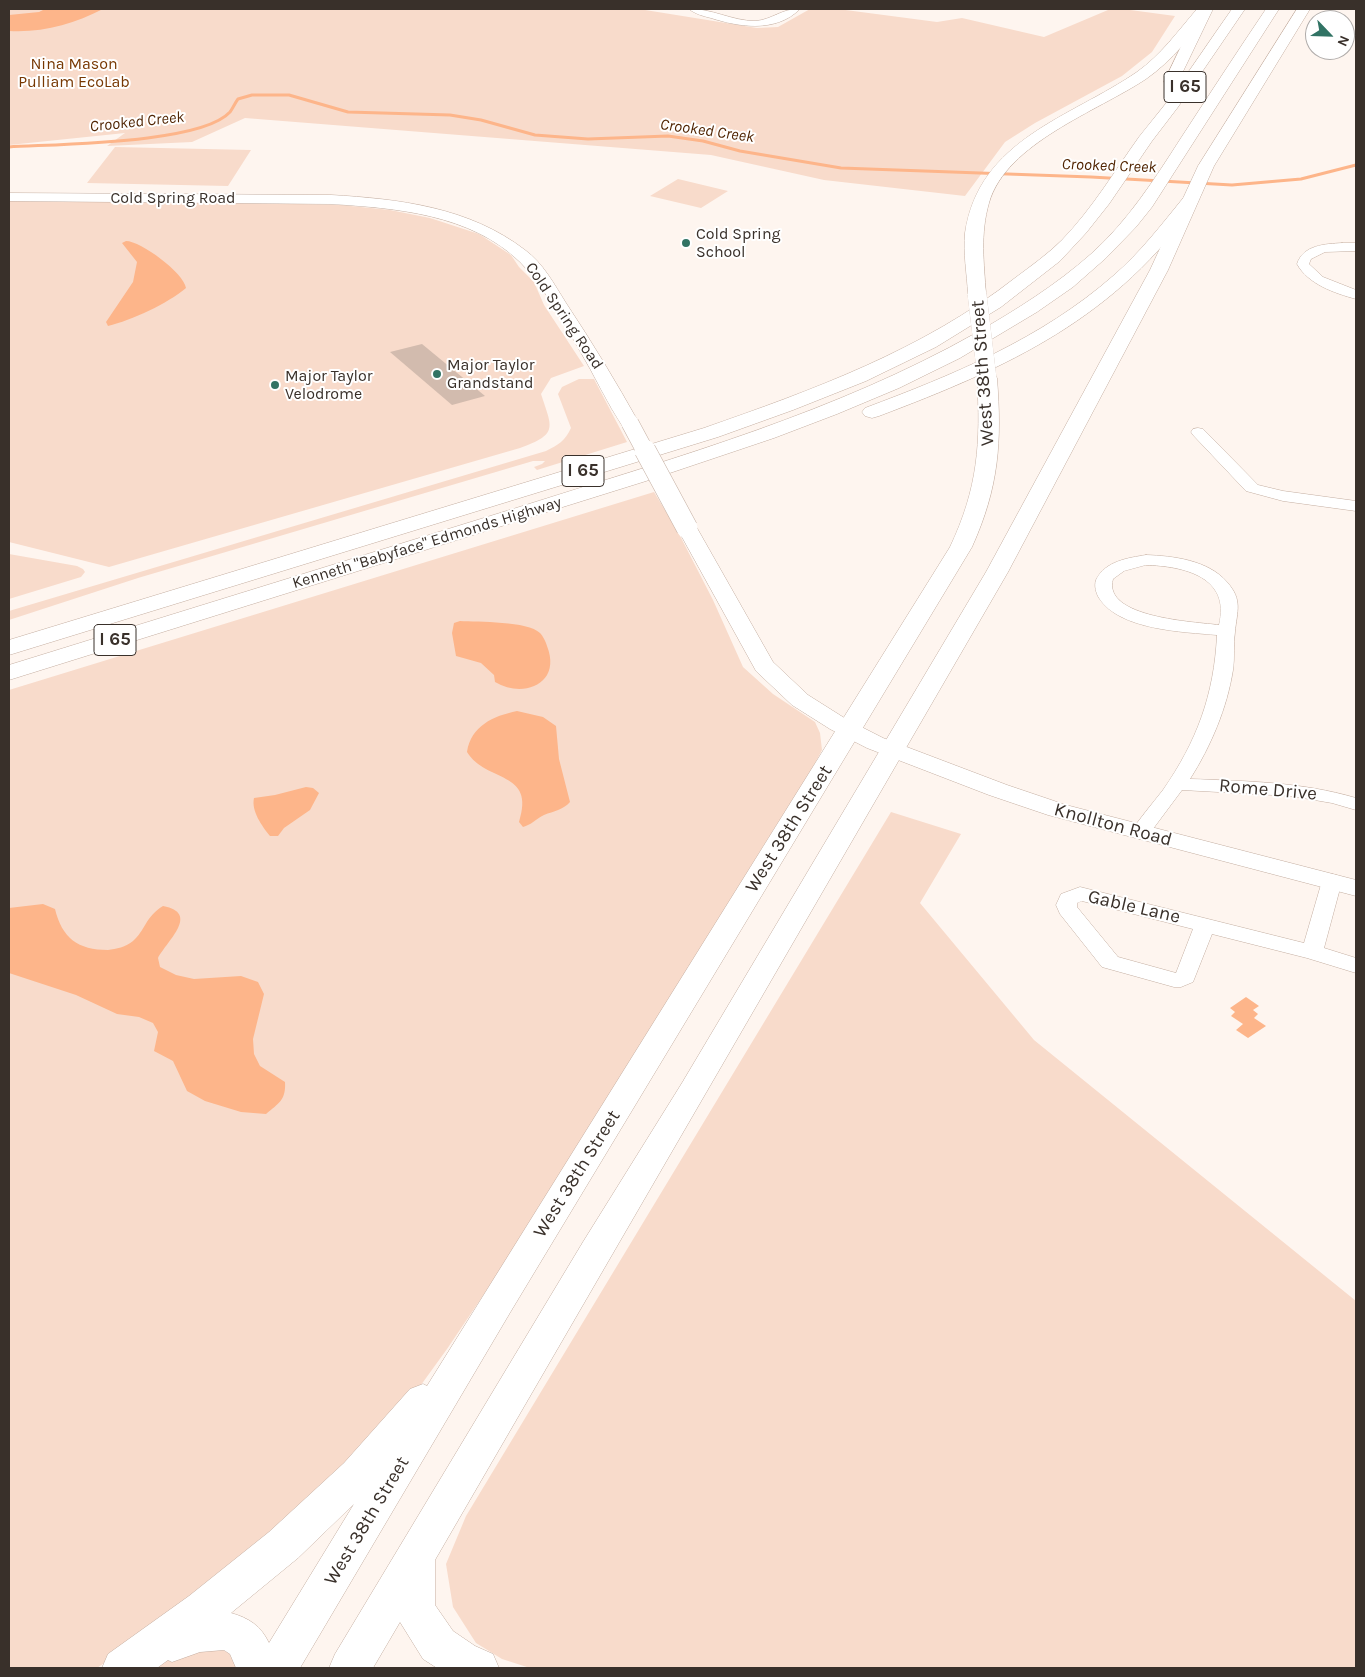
<!DOCTYPE html>
<html>
<head>
<meta charset="utf-8">
<style>
  body { margin:0 }
  #map { position:relative; width:1365px; height:1677px; overflow:hidden; background:#fef5ef; font-family:Karla,sans-serif }
  canvas { display:block }
  .frame { position:absolute; inset:0; border:10px solid #39302a; pointer-events:none }
  .north { position:absolute; left:1305px; top:10px; width:50px; height:50px; box-sizing:border-box; background:#fff; border:1px solid #b0acaa; border-radius:50%; rotate:114deg; font-size:14px; font-weight:700; line-height:20px; text-align:center; color:#39302a }
  .north::after { content:''; display:block; margin:auto; width:18px; height:22px; background:#317364; clip-path:polygon(50% 0,100% 100%,50% 72%,0 100%) }
</style>
</head>
<body>
<div id="map">
<canvas width="1365" height="1677"></canvas>
<div class="frame"></div>
<div class="north">N</div>
</div>
<script>
const ctx = document.querySelector('canvas').getContext('2d');
ctx.lineJoin = 'round';
function paint(path, color) {
  ctx.fillStyle = color;
  ctx.fill(path, 'evenodd');
}
function stroke(path, color, width, dash) {
  ctx.strokeStyle = color;
  ctx.lineWidth = width;
  ctx.lineCap = dash ? 'butt' : 'round';
  ctx.setLineDash(dash || []);
  ctx.stroke(path);
}
function label(font, color, halo, rows, align = 'center') {
  ctx.font = font + ' Karla,sans-serif';
  ctx.lineWidth = 4;
  ctx.setLineDash([]);
  ctx.textBaseline = 'middle';
  ctx.strokeStyle = halo;
  ctx.fillStyle = color;
  for (const [text, x, y, turn = 0] of rows) {
    ctx.save();
    ctx.translate(x, y);
    ctx.rotate((+turn || 0) * Math.PI / 180);
    ctx.textAlign = isNaN(turn) ? turn : align;
    if (halo) ctx.strokeText(text, 0, 0);
    ctx.fillText(text, 0, 0);
    ctx.restore();
  }
}
paint(new Path2D(`
  M 9,9 L 639,9 L 757,28 L 778,27 L 810,9 L 838,9 L 937,22 L 962,18 L 1044,37 L 1108,10 L 1123,9 L 1175,16 L 1152,52 L 1122,76 L 1035,123 L 1005,142 L 965,196 L 824,180 L 711,155 L 245,118 L 192,142 L 107,146 L 125,133 L 9,145 Z
  M 115,147 L 251,150 L 228,186 L 87,183 Z
  M 678,179 L 728,191 L 701,208 L 650,196 Z
  M 9,201 L 218,202 L 341,205 L 390,210 L 430,218 L 479,234 L 511,255 L 519,267 L 534,282 L 544,305 L 584,366 L 551,378 L 541,394 C 552,428 559,434 520,448 L 109,567 L 9,542 Z
  M 579,379 L 594,379 L 627,442 L 537,470 L 534,467 L 542,464 L 545,461 L 533,461 L 138,578 L 9,620 L 9,611 L 546,451 C 558,445 565,441 571,428 L 558,394 L 562,387 Z
  M 654,492 L 677,530 L 713,600 L 743,667 L 773,694 L 815,722 L 820,733 L 822,750 L 812,769 L 764,845 L 540,1211 L 447,1349 L 413,1396 L 233,1575 L 97,1668 L 9,1668 L 9,690 Z
  M 9,554 L 77,566 L 83,569 L 85,572 L 81,577 L 9,599 Z
  M 891,812 L 961,834 L 920,903 L 1034,1040 L 1356,1301 L 1356,1668 L 530,1668 L 502,1659 L 476,1643 L 453,1607 L 446,1564 L 466,1516 Z
  M 216,1647 L 229,1653 L 237,1668 L 152,1668 L 182,1648 Z`), '#f8dbcb');
paint(new Path2D(`
  M 45,9 L 103,9 C 74,24 42,33 9,31 L 9,15 L 39,12 Z
  M 126,241 C 141,241 184,273 186,288 C 167,304 132,320 108,326 L 106,322 L 133,282 L 137,262 L 122,243 Z
  M 460,621 C 478,622 528,621 540,633 C 543,636 546,642 547,646 C 562,684 523,699 495,682 L 494,675 L 481,663 L 456,656 L 452,633 L 454,623 Z
  M 517,711 L 543,717 L 556,726 L 559,759 L 570,802 C 563,810 554,811 544,815 C 536,819 531,825 523,827 L 519,822 C 536,770 486,783 467,752 C 471,726 493,716 517,711 Z
  M 306,787 L 313,788 L 319,793 L 310,810 L 284,828 L 278,836 L 270,836 C 262,826 251,811 254,798 L 275,795 Z
  M 43,904 L 55,909 C 62,938 78,950 108,950 C 116,949 126,947 133,941 C 145,931 145,917 163,906 C 200,913 168,940 158,958 L 160,967 L 176,975 L 194,979 L 241,976 L 258,982 L 264,994 L 253,1039 L 254,1054 L 260,1066 L 285,1082 C 286,1100 279,1103 266,1114 L 241,1112 L 205,1101 L 187,1091 L 173,1061 L 154,1051 L 158,1032 L 153,1023 L 139,1017 L 117,1014 L 76,995 L 9,973 L 9,908 Z
  M 1246,997 L 1259,1006 L 1253,1010 L 1258,1014 L 1254,1018 L 1266,1026 L 1248,1038 L 1236,1030 L 1243,1024 L 1231,1016 L 1235,1012 L 1230,1008 Z`), '#fdb58a');
stroke(new Path2D(`
  M 9,147 C 54,144 201,144 230,112 C 233,108 235,103 238,99 L 252,95 L 289,95 L 348,112 L 450,115 L 481,120 L 535,135 L 588,139 L 668,136 L 703,141 L 740,151 L 841,168 L 1091,177 L 1232,185 L 1301,179 L 1356,165`), '#fdb58a', 3);
paint(new Path2D(`
  M 422,344 L 485,396 L 452,405 L 390,352 Z`), '#d2bbae');
const minor = new Path2D(`
  M 689,9 C 711,8 732,21 755,21 C 772,20 782,8 800,9 C 776,33 739,27 711,18 C 703,16 695,14 689,9 Z
  M 1342,243 L 1356,243 L 1356,251 L 1325,252 L 1311,259 L 1309,264 L 1323,277 L 1356,290 L 1356,299 C 1334,293 1308,284 1297,264 C 1303,245 1325,244 1342,243 Z
  M 1198,428 L 1203,429 L 1258,485 L 1283,491 L 1356,501 L 1356,511 L 1283,501 L 1246,491 L 1193,435 L 1191,432 L 1193,429 Z
  M 1146,555 C 1173,556 1208,560 1227,582 C 1243,600 1237,611 1235,632 C 1233,644 1235,657 1233,670 C 1227,708 1211,746 1190,779 C 1246,781 1302,782 1356,798 L 1356,810 L 1332,803 L 1291,796 L 1182,790 L 1147,837 L 1140,839 L 1133,837 L 1130,833 C 1140,818 1152,804 1163,790 C 1197,741 1214,695 1217,635 C 1183,632 1119,630 1099,598 C 1096,593 1094,586 1096,580 C 1105,561 1128,558 1146,555 ZM 1146,565 C 1184,566 1231,577 1219,625 C 1196,622 1102,618 1113,579 L 1124,571 Z
  M 1332,874 L 1339,876 L 1342,881 L 1324,948 L 1356,958 L 1356,973 L 1307,958 L 1212,934 L 1193,982 L 1181,987 L 1174,987 L 1102,967 L 1060,914 L 1056,905 L 1061,894 L 1080,887 L 1304,943 L 1322,881 L 1325,876 ZM 1082,901 L 1193,929 L 1176,973 L 1118,957 L 1077,907 L 1077,903 Z`);
const tertiary = new Path2D(`
  M 9,193 L 331,195 C 399,199 469,207 525,250 C 543,263 554,284 566,303 C 592,342 616,382 639,423 L 637,427 L 630,429 L 623,427 C 607,403 595,376 580,351 C 564,323 543,285 520,262 C 471,214 395,208 331,204 L 9,201 Z
  M 687,522 L 694,524 L 697,528 L 773,662 L 808,695 L 846,719 L 883,738 L 1007,785 L 1066,805 L 1356,880 L 1356,896 L 1048,815 L 989,795 L 867,748 L 830,729 L 792,705 L 756,671 L 677,528 L 680,524 Z`);
const primary = new Path2D(`
  M 1197,9 L 1211,9 C 1193,34 1172,61 1146,79 C 1098,111 1006,143 989,203 C 980,234 984,263 986,294 L 983,298 L 977,299 L 971,298 L 968,294 C 967,274 963,253 965,233 C 979,139 1070,118 1137,72 C 1161,55 1178,31 1197,9 Z
  M 1297,9 L 1310,9 L 1214,166 L 1168,270 L 1008,572 L 435,1560 L 435,1605 L 453,1631 L 475,1646 L 493,1654 L 499,1668 L 437,1668 L 423,1659 L 400,1622 L 373,1668 L 329,1668 L 335,1654 L 583,1242 L 682,1083 L 986,572 L 1150,270 L 1198,166 Z
  M 987,372 L 994,374 L 997,378 C 1002,442 999,487 972,547 L 511,1311 L 300,1668 L 236,1668 L 230,1654 L 224,1650 L 200,1652 L 172,1662 L 168,1660 L 157,1668 L 102,1668 L 108,1654 L 189,1596 L 269,1532 L 344,1463 L 410,1389 L 423,1384 L 427,1386 L 950,547 C 978,488 981,443 977,378 L 980,374 ZM 354,1504 L 269,1643 C 261,1626 249,1618 231,1613 L 298,1558 Z`);
const motorway = new Path2D(`
  M 1199,9 L 1213,9 L 1178,82 L 1176,85 L 1166,85 L 1164,82 Z
  M 1232,9 L 1245,9 L 1178,107 L 1152,141 L 1109,204 L 1086,233 L 1060,261 L 1001,307 L 936,347 L 866,381 L 793,410 L 718,437 L 9,655 L 9,640 L 704,428 C 813,390 923,350 1015,278 C 1031,266 1048,254 1062,240 C 1092,209 1114,172 1139,137 C 1148,125 1158,114 1167,102 C 1189,72 1210,40 1232,9 Z
  M 1266,9 L 1279,9 L 1152,207 L 1136,227 L 1106,258 L 1073,287 L 1037,312 L 960,358 L 899,388 L 837,414 L 774,438 L 646,481 L 9,680 L 9,665 C 182,611 356,558 529,504 C 681,456 836,412 976,333 C 1016,310 1056,285 1091,254 C 1128,221 1154,180 1181,138 C 1209,95 1237,52 1266,9 Z
  M 1190,195 L 1196,197 L 1198,200 C 1117,318 1009,367 879,416 L 872,418 L 865,416 L 862,412 L 865,408 C 953,375 1041,339 1113,276 C 1140,253 1162,224 1184,197 Z`);
stroke(minor, '#c4aea1', 1);
stroke(tertiary, '#c4aea1', 1);
stroke(primary, '#c4aea1', 1);
stroke(motorway, '#c4aea1', 1);
paint(minor, '#fff');
paint(tertiary, '#fff');
paint(primary, '#fff');
paint(motorway, '#fff');
const tertiaryBridgeFar1 = new Path2D(`
  M 630,423 L 645,451`);
const tertiaryBridge = new Path2D(`
  M 645,450 L 687,528`);
const primaryBridge = new Path2D(`
  M 977,294 L 987,378`);
stroke(tertiaryBridgeFar1, '#c4aea1', 18, []);
stroke(tertiaryBridge, '#c4aea1', 22, []);
stroke(primaryBridge, '#c4aea1', 19, []);
stroke(tertiaryBridgeFar1, '#fff', 17);
stroke(tertiaryBridge, '#fff', 21);
stroke(primaryBridge, '#fff', 19);
for (const [x, y, r, color] of [
  [686,243,5,"#317364"],
  [437,374,5,"#317364"],
  [275,385,5,"#317364"]
]) {
  const dot = new Path2D();
  dot.arc(x, y, r, 0, 2 * Math.PI);
  ctx.fillStyle = color;
  ctx.fill(dot);
  stroke(dot, '#fff', 2);
}
label('16px', '#773803', '#fff', [
  ["Nina Mason",74,64],
  ["Pulliam EcoLab",74,82]
]);
label('italic 16px', '#512503', '#fff', [
  ["Crooked Creek",137,122,-6],
  ["Crooked Creek",707,131,8],
  ["Crooked Creek",1109,166,2]
]);
label('16px', '#39302a', '#fff', [
  ["Cold Spring Road",173,198],
  ["Cold Spring Road",564,316,56],
  ["Kenneth \"Babyface\" Edmonds Highway",427,543,-17]
]);
label('16px', '#39302a', '#fff', [
  ["Cold Spring",696,234],
  ["School",696,252],
  ["Major Taylor",447,365],
  ["Grandstand",447,383],
  ["Major Taylor",285,376],
  ["Velodrome",285,394]
], 'left');
for (const [x, y, w] of [
  [1185,87,42],
  [583,471,42],
  [115,640,42]
]) {
  const box = new Path2D();
  box.roundRect(x - w / 2, y - 15.5, w, 31, 4);
  ctx.fillStyle = '#fff';
  ctx.fill(box);
  stroke(box, '#39302a', 1);
}
label('bold 18px', '#39302a', null, [
  ["I 65",1185,87],
  ["I 65",583,471],
  ["I 65",115,640]
]);
label('19px', '#39302a', '#fff', [
  ["West 38th Street",983,373,-94],
  ["Rome Drive",1268,790,5],
  ["Knollton Road",1113,825,15],
  ["West 38th Street",789,829,-58],
  ["Gable Lane",1134,907,13],
  ["West 38th Street",577,1174,-58],
  ["West 38th Street",367,1521,-59]
]);
</script>
</body>
</html>
